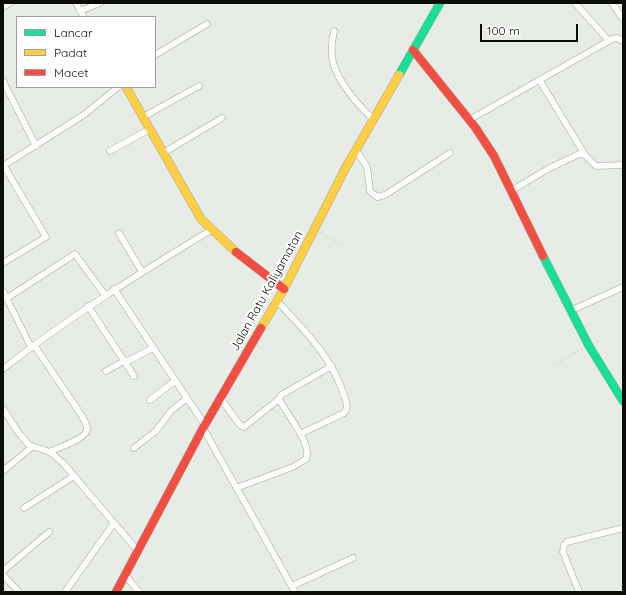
<!DOCTYPE html>
<html>
<head>
<meta charset="utf-8">
<style>
  body { margin:0 }
  #map { position:relative; width:626px; height:595px; overflow:hidden; background:#e8ece6; font-family:Quicksand,sans-serif }
  canvas { display:block }
  .frame { position:absolute; inset:0; border:4px solid #0b0d09; pointer-events:none }
  .legend { position:absolute; left:16px; top:16px; width:140px; height:72px; box-sizing:border-box; background:#fff; border:1px solid #9d9e9d; margin:0; padding:5px 7px; list-style:none; font-size:12px; color:#0b0d09 }
  .legend li { display:flex; align-items:center; gap:8px; height:20px }
  .legend b { width:20px; border:1px solid #9d9e9d }
  .scale { position:absolute; left:480px; top:24px; width:98px; height:18px; box-sizing:border-box; border:2px solid #0b0d09; border-top:0; padding-left:5px; font-size:12px; line-height:14px; white-space:nowrap; color:#0b0d09; -webkit-text-stroke:3px #fff; paint-order:stroke }
</style>
</head>
<body>
<div id="map">
<canvas width="626" height="595"></canvas>
<div class="frame"></div>
<ul class="legend">
<li><b style="height:5px;background:#16e098"></b>Lancar</li>
<li><b style="height:5px;background:#ffcf43"></b>Padat</li>
<li><b style="height:5px;background:#f24e42"></b>Macet</li>
</ul>
<div class="scale">100 m</div>
</div>
<script>
const ctx = document.querySelector('canvas').getContext('2d');
ctx.lineJoin = 'round';
function stroke(path, color, width, dash) {
  ctx.strokeStyle = color;
  ctx.lineWidth = width;
  ctx.lineCap = dash ? 'butt' : 'round';
  ctx.setLineDash(dash || []);
  ctx.stroke(path);
}
function label(font, color, halo, rows, align = 'center') {
  ctx.font = font + ' Quicksand,sans-serif';
  ctx.lineWidth = 4;
  ctx.setLineDash([]);
  ctx.textBaseline = 'middle';
  ctx.strokeStyle = halo;
  ctx.fillStyle = color;
  for (const [text, x, y, turn = 0] of rows) {
    ctx.save();
    ctx.translate(x, y);
    ctx.rotate((+turn || 0) * Math.PI / 180);
    ctx.textAlign = isNaN(turn) ? turn : align;
    if (halo) ctx.strokeText(text, 0, 0);
    ctx.fillText(text, 0, 0);
    ctx.restore();
  }
}
const street = new Path2D(`
  M 76,3 L 84,17
  M 575,3 L 609,41
  M 612,3 L 623,19
  M 3,7 L 10,3
  M 80,11 L 100,3
  M 334,31 C 332,41 330,52 333,62 C 339,84 358,105 374,120
  M 155,55 L 207,24
  M 3,81 L 36,146
  M 540,81 L 585,155
  M 143,117 L 199,86
  M 469,120 L 612,39 L 617,38 L 623,41
  M 356,150 L 367,167 L 370,191 L 377,197 L 385,195 L 450,153
  M 110,151 L 150,129
  M 163,153 L 222,118
  M 3,166 L 85,114 L 118,87
  M 511,191 L 546,170 L 579,154 L 585,155 L 596,166 L 623,165
  M 119,233 L 142,272
  M 3,263 L 46,237 L 4,166
  M 114,289 L 205,425
  M 3,291 L 31,347
  M 7,298 L 75,254 L 105,295
  M 277,301 C 304,330 332,357 344,395 C 346,401 349,408 344,413 L 300,434
  M 88,306 L 134,376
  M 570,311 L 623,287
  M 34,345 L 82,416 C 84,420 88,426 87,430 C 86,439 57,448 49,452
  M 3,369 C 69,317 140,273 211,230
  M 106,371 L 124,361 L 128,361 L 153,348
  M 221,399 L 240,425 L 244,427 L 279,399 L 281,395 L 332,366
  M 150,400 L 175,381
  M 3,409 L 18,432 L 29,445 L 50,452 L 63,463 L 137,550
  M 203,428 L 295,592
  M 134,448 L 156,431 L 171,411 L 187,398
  M 3,471 L 32,447
  M 236,488 L 293,467 L 306,459 C 313,445 286,413 279,399
  M 24,508 L 74,476
  M 3,571 L 49,532
  M 3,575 L 19,592
  M 125,575 L 139,592
  M 292,586 L 353,558
  M 65,592 L 114,523
  M 579,592 L 563,552 L 564,545 L 567,542 L 623,528`);
const fast = new Path2D(`
  M 399,75 L 440,3
  M 543,256 L 589,346 L 623,401`);
const slow = new Path2D(`
  M 126,87 L 201,219 L 236,252
  M 261,328 L 284,289 L 346,167 L 399,75`);
const jam = new Path2D(`
  M 413,50 L 475,127 L 494,156 L 543,256
  M 236,252 L 284,289
  M 116,592 L 203,428 L 261,328`);
stroke(street, '#a3a6a1', 7);
stroke(fast, '#a3a6a1', 9);
stroke(slow, '#a3a6a1', 9);
stroke(jam, '#a3a6a1', 9);
stroke(new Path2D(`
  M 320,233 L 346,246
  M 553,365 L 582,349`), '#d1d2d1', 1, [2, 2]);
stroke(street, '#fcfcfb', 6);
stroke(fast, '#16e098', 8);
stroke(slow, '#ffcf43', 8);
stroke(jam, '#f24e42', 8);
label('12px', '#0b0d09', '#fff', [
  ["Jalan Ratu Kaliyamatan",267,291,-61]
]);
</script>
</body>
</html>
